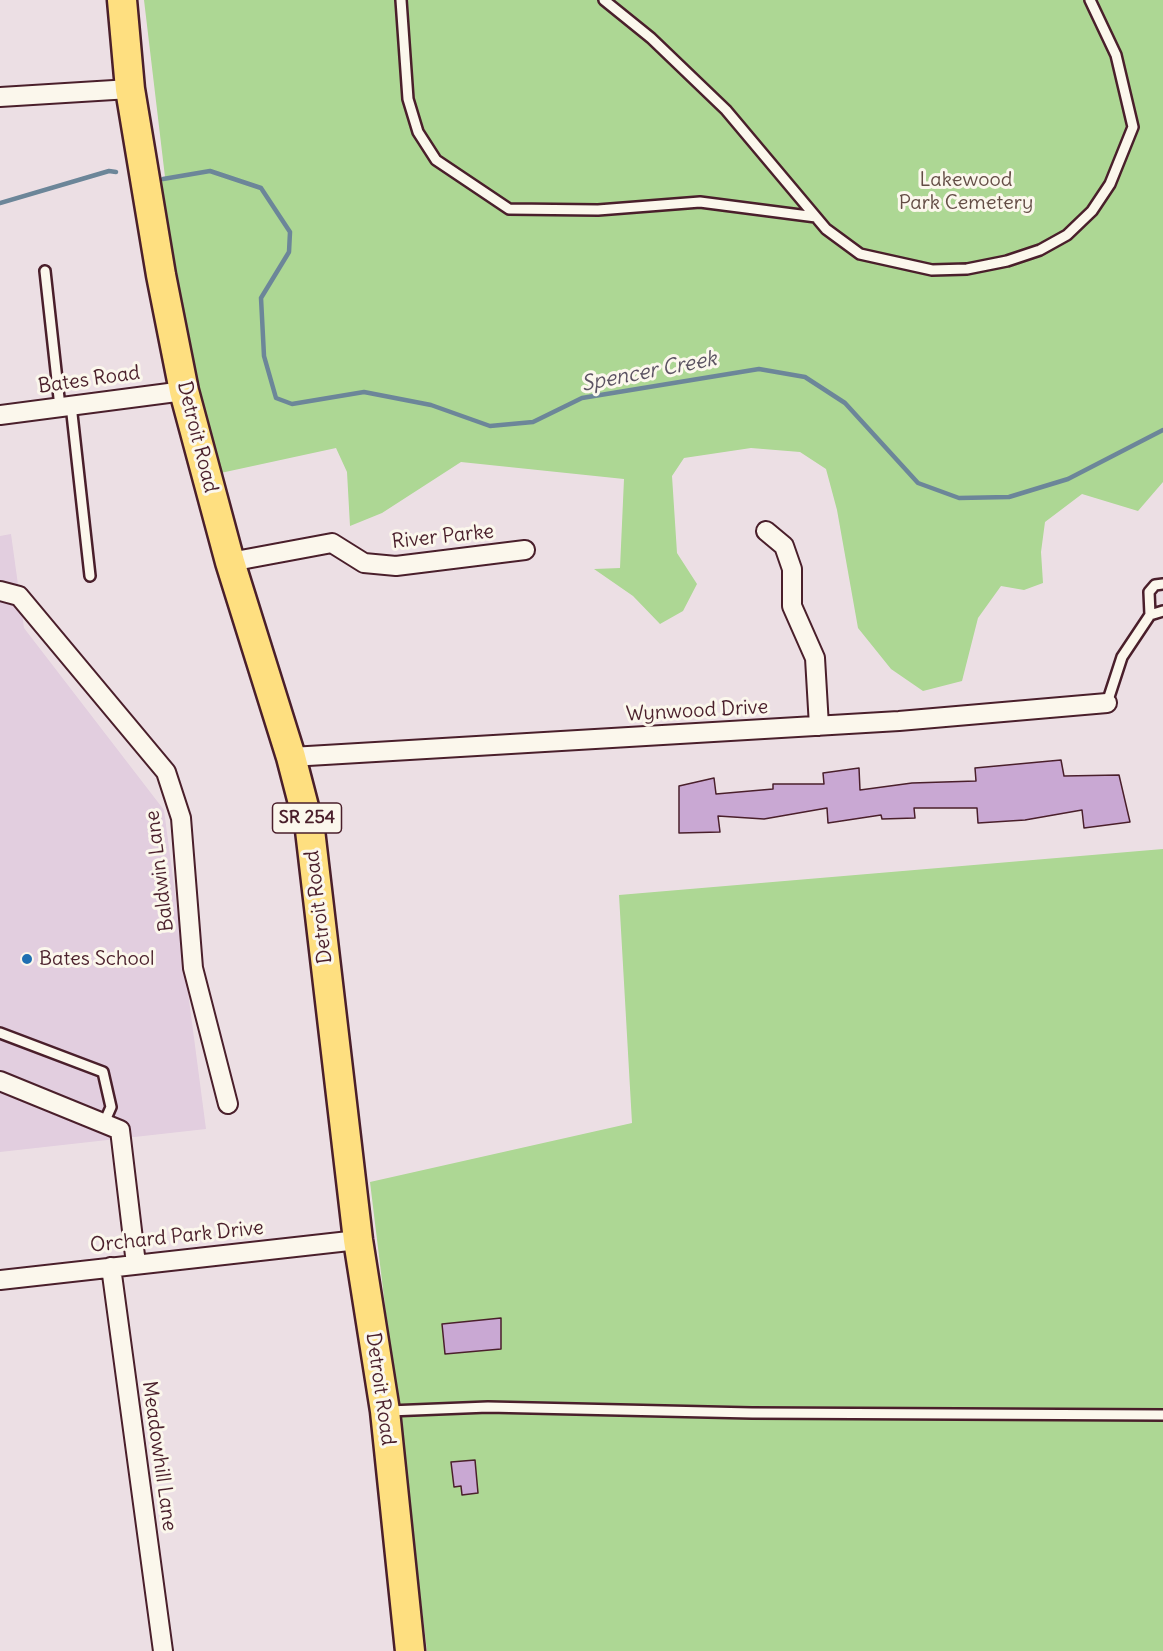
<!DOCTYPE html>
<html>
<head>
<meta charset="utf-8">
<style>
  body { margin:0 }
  canvas { display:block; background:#ecdfe4 }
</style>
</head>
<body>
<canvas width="1163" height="1651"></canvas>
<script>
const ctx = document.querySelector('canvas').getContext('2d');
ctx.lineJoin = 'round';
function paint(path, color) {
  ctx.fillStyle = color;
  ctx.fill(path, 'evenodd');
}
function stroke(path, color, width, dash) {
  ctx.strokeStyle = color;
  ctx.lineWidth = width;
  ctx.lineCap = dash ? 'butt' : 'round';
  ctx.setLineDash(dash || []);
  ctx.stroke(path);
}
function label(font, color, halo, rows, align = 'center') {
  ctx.font = font + ' Delius,sans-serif';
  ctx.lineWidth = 6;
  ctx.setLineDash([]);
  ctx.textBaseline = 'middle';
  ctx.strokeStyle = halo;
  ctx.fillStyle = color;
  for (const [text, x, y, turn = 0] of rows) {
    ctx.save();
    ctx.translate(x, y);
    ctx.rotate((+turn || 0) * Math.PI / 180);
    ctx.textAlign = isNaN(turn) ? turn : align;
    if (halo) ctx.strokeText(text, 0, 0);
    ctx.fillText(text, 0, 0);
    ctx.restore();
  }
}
paint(new Path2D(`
  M 11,534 L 24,628 L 164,810 L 206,1129 L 0,1152 L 0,536 Z`), '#e2cedf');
paint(new Path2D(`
  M 144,0 L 1163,0 L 1163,482 L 1138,511 L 1082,494 L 1045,522 L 1041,552 L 1043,583 L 1024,590 L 1001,586 L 978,618 L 962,681 L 923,691 L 891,669 L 858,628 L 837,510 L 826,469 L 800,452 L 751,448 L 684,458 L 672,476 L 677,553 L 697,584 L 683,611 L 660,624 L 633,596 L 594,569 L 620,568 L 624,479 L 461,462 L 382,513 L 350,526 L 347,472 L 336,448 L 216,474 L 155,178 L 163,179 L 191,174 L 165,177 Z
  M 1163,849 L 1163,1651 L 427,1651 L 370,1182 L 632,1123 L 619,895 Z`), '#add794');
stroke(new Path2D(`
  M 163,179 L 210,171 L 261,188 L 290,232 L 289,252 L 261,298 L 264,356 L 276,398 L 292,404 L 364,392 L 431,405 L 490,426 L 533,422 L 582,398 L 759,369 L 805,377 L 845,403 L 918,483 L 959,498 L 1009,497 L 1068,479 L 1163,430
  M 0,203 L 109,171 L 116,172`), '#6c8699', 4.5);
const building = new Path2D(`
  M 1061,760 L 1064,776 L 1119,775 L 1130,822 L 1084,828 L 1082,810 L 1025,820 L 978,823 L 977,808 L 914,808 L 915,818 L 882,819 L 881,815 L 828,823 L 827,808 L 764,819 L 718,816 L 720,832 L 679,833 L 679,786 L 714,778 L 716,794 L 773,789 L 773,784 L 824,784 L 823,773 L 859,768 L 860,790 L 912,783 L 976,781 L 975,768 Z
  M 501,1318 L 501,1349 L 445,1354 L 442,1324 Z
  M 475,1460 L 478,1493 L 462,1495 L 461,1486 L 454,1487 L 451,1462 Z`);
paint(building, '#c9a8d3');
stroke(building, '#4a1f2b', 1.5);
const lane = new Path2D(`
  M 401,0 L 408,99 L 418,132 L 436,160 L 509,209 L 598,210 L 700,202 L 816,217
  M 604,0 L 651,38 L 726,110 L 826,229 L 860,254 L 932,270 L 967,269 L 1007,261 L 1040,250 L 1067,235 L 1092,211 L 1110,184 L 1133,127 L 1116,55 L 1090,0
  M 45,271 L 60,407
  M 71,405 L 90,576
  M 1150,615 L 1149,592 L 1155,585 L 1163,584
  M 1107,703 L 1122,657 L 1150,615 L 1163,611
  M 0,1033 L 103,1072 L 111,1107 L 104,1123
  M 389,1411 L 488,1407 L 752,1413 L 1163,1415`);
const street = new Path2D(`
  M 0,97 L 130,89
  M 0,415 L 184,391
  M 766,531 L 784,546 L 792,569 L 792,606 L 815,658 L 819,726
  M 230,562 L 332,543 L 364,563 L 396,566 L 525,550
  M 0,591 L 19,596 L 166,772 L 181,818 L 193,968 L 228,1104
  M 291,757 L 899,721 L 1107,703
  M 0,1081 L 120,1130 L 136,1264
  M 111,1267 L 163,1651
  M 0,1280 L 358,1240`);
const primary = new Path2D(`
  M 122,0 L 130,89 L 161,275 L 184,391 L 230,562 L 291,757 L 310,830 L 358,1240 L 385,1411 L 410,1651`);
stroke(lane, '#4a1f2b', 14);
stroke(street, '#4a1f2b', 22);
stroke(primary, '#4a1f2b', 33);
stroke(lane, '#fbf7ec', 9);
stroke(street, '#fbf7ec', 18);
stroke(primary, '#fedf80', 28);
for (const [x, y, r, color] of [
  [27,959,6,"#1f6fb2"]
]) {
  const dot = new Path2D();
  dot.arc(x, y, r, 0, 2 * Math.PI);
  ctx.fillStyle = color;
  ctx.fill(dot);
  stroke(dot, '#fbf7ec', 2);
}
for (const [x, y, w] of [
  [307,818,69]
]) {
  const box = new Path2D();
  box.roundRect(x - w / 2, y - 15, w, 30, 4.5);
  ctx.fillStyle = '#fbf7ec';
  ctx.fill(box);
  stroke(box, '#4a1f2b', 1.5);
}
label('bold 18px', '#4a1f2b', null, [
  ["SR 254",307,818]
]);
label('20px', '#634d45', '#fbf7ec', [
  ["Lakewood",966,180],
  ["Park Cemetery",966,203]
]);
label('20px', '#4a1f2b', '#fbf7ec', [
  ["Bates Road",89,380,-8],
  ["Detroit Road",197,437,76],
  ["River Parke",443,537,-6],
  ["Wynwood Drive",697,711,-3],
  ["Baldwin Lane",160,871,-97],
  ["Detroit Road",319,907,-97],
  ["Orchard Park Drive",177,1237,-6],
  ["Detroit Road",380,1389,82],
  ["Meadowhill Lane",159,1456,82]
]);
label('20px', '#4a1f2b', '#fbf7ec', [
  ["Bates School",39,959]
], 'left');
label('italic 21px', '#5b5362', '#fbf7ec', [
  ["Spencer Creek",649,372,-11]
]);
</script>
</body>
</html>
